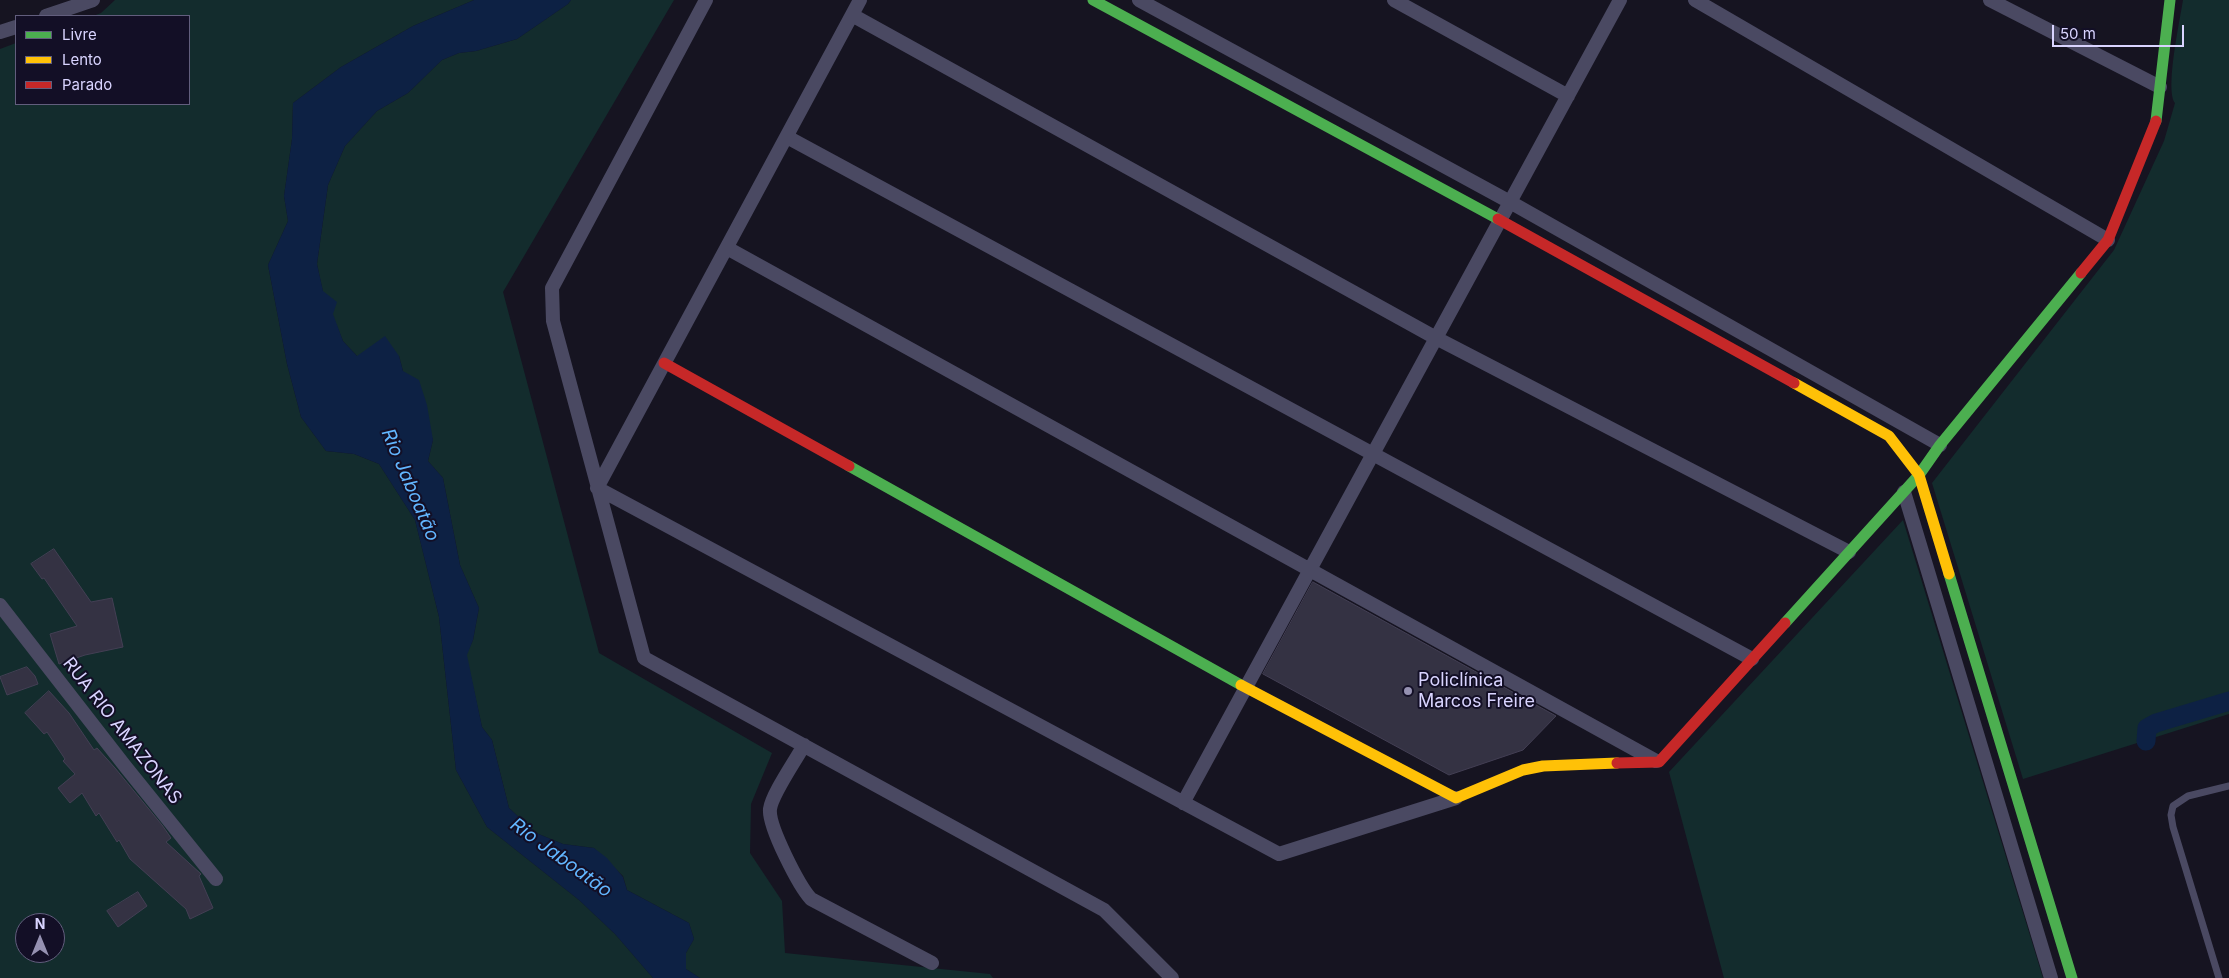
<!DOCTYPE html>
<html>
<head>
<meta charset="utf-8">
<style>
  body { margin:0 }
  #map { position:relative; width:2229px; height:978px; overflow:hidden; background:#161421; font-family:Inter,sans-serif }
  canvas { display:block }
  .legend { position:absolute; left:15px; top:15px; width:175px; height:90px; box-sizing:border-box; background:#130f26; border:1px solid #625e7d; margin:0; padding:6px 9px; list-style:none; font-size:15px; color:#d9d4ff }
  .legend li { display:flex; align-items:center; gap:10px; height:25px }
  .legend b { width:25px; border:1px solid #625e7d }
  .north { position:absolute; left:15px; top:913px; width:50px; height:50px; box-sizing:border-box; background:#130f26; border:1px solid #625e7d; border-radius:50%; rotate:0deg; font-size:14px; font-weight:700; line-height:20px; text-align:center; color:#d9d4ff }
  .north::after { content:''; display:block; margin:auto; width:18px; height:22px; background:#9591b1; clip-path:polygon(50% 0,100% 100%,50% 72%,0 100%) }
  .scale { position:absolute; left:2052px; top:25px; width:132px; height:22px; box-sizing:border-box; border:2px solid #d9d4ff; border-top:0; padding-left:6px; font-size:15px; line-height:18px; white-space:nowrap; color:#d9d4ff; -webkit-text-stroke:4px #130f26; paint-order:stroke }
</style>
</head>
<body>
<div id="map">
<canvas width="2229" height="978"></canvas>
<ul class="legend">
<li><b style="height:6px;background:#4caf50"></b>Livre</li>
<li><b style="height:6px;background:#ffc107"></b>Lento</li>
<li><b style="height:6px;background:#c62828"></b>Parado</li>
</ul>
<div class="north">N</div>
<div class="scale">50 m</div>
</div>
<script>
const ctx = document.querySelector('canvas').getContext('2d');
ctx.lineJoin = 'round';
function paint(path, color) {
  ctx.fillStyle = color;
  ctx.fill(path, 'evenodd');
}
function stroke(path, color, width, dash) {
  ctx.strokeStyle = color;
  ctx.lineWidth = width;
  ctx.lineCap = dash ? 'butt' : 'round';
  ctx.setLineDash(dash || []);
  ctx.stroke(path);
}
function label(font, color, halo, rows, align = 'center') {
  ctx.font = font + ' Inter,sans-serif';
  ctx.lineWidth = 4;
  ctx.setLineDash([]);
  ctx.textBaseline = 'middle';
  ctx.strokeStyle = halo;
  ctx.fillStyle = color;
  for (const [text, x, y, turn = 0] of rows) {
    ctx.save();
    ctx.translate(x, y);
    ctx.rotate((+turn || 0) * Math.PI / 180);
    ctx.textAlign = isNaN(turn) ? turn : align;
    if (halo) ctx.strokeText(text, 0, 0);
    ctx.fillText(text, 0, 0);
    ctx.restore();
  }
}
paint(new Path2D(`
  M 115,0 L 474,0 L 413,26 L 341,67 L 293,103 L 292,139 L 284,196 L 288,221 L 268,265 L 287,364 L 301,417 L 326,451 L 354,454 L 379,464 L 415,520 L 439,617 L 456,770 L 487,827 L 579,900 L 615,934 L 653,978 L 0,978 L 0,49 L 16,43 L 16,104 L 189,104 L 189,16 L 93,16 L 101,13 ZM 25,923 L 55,923 L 55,953 L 25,953 Z
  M 571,0 L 674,0 L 503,292 L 599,653 L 772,753 L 751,804 L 750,853 L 782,901 L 785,953 L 990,974 L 993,978 L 700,978 L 686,969 L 686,953 L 694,939 L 689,923 L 627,890 L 623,876 L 594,848 L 563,844 L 536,833 L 509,808 L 492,740 L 482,727 L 466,655 L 473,640 L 479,608 L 460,565 L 443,478 L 428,461 L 433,440 L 403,371 L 399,356 L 357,356 L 343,341 L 323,292 L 317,264 L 328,185 L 345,146 L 377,111 L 408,93 L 442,60 L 459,53 L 476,51 L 517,39 L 568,4 Z
  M 2183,0 L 2229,0 L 2229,714 L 2023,779 L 1932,483 L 2114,250 L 2164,141 L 2175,103 C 2165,89 2180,20 2183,0 Z
  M 1903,520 L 2043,978 L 1724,978 L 1669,772 Z`), '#132c2d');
paint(new Path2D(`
  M 474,0 L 571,0 L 568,4 L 517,39 L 476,51 L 459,53 L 442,60 L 408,93 L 377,111 L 345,146 L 328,185 L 317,264 L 323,291 L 337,302 L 333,314 L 343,341 L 357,356 L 385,336 L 399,356 L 403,371 L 419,380 L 427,405 L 433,440 L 428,461 L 443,478 L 460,565 L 479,608 L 473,640 L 467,655 L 482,727 L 492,740 L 509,808 L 536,833 L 563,844 L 594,848 L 607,858 L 623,877 L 627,890 L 689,923 L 694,939 L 686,953 L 686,969 L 700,978 L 653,978 L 615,934 L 579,900 L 487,827 L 456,770 L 439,617 L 415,520 L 379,464 L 354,454 L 326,451 L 301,417 L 287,364 L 268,265 L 288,221 L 284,196 L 292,139 L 293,103 L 341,67 L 413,26 Z`), '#0d2144');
stroke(new Path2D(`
  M 2146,741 L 2147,728 L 2156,723 L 2229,701`), '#0d2144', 19);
const building = new Path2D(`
  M 54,549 L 91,602 L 112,598 L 123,647 L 85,655 L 59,664 L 50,634 L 77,626 L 44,578 L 42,579 L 31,564 Z
  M 1313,582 L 1556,716 L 1523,750 L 1449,775 L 1263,674 Z
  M 27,667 L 35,676 L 38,684 L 7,695 L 0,677 Z
  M 49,691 L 69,713 L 94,750 L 97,748 L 115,768 L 162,825 L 171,838 L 166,842 L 201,874 L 199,876 L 213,908 L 190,919 L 186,909 L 130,859 L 119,840 L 117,842 L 99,813 L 96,816 L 82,793 L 70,803 L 58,788 L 75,774 L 63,761 L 65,759 L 47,732 L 44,734 L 25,713 Z
  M 138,892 L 147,906 L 118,927 L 107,911 Z`);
paint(building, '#343243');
stroke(building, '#433f54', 1);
stroke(new Path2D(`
  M 2219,978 L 2173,827 L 2171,815 L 2173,806 L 2188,796 L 2229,786`), '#4a4962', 7);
stroke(new Path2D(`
  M 706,0 L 552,288 L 553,321 L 644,658 L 1104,910 L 1172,978
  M 860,0 L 597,488 L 1279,854 L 1456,798
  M 1139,0 L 1510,202 L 1940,445
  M 1394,0 L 1568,96
  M 1695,0 L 2108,240
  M 1990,0 L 2160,87
  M 852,15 L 1436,338 L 1849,552
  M 46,16 L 93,0
  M 0,32 L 16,27
  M 787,137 L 1752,659
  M 727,248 L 1656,761
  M 1904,492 L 2051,978
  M 0,605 L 125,766 L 216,879
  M 804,745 C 796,760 772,794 770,809 C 768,826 799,886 811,899 L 932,963
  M 1183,803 L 1620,0`), '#4a4962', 14);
stroke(new Path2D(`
  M 1093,0 L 1498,219
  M 2156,121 L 2170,0
  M 849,466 L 1241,685
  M 1949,574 L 2072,978
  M 1785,623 L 1919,475 L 1940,445 L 2081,273`), '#4caf50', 11);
stroke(new Path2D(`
  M 1794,383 L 1889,436 L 1919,475 L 1949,574
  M 1241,685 L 1456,798 L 1523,770 L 1543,766 L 1617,763`), '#ffc107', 11);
stroke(new Path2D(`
  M 1498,219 L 1794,383
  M 2081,273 L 2108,240 L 2156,121
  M 664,363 L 849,466
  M 1617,763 L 1659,762 L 1785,623`), '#c62828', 11);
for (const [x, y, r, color] of [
  [1408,691,5,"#9591b1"]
]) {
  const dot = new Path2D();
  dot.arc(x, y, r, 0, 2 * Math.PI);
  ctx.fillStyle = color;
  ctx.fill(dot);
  stroke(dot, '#130f26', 2);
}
label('18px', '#d9d4ff', '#130f26', [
  ["Policlínica",1418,681],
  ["Marcos Freire",1418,702]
], 'left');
label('18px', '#d9d4ff', '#130f26', [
  ["RUA RIO AMAZONAS",122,731,52]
]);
label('italic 19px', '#62b6ff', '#130f26', [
  ["Rio Jaboatão",410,485,67],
  ["Rio Jaboatão",561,858,36]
]);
</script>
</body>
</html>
